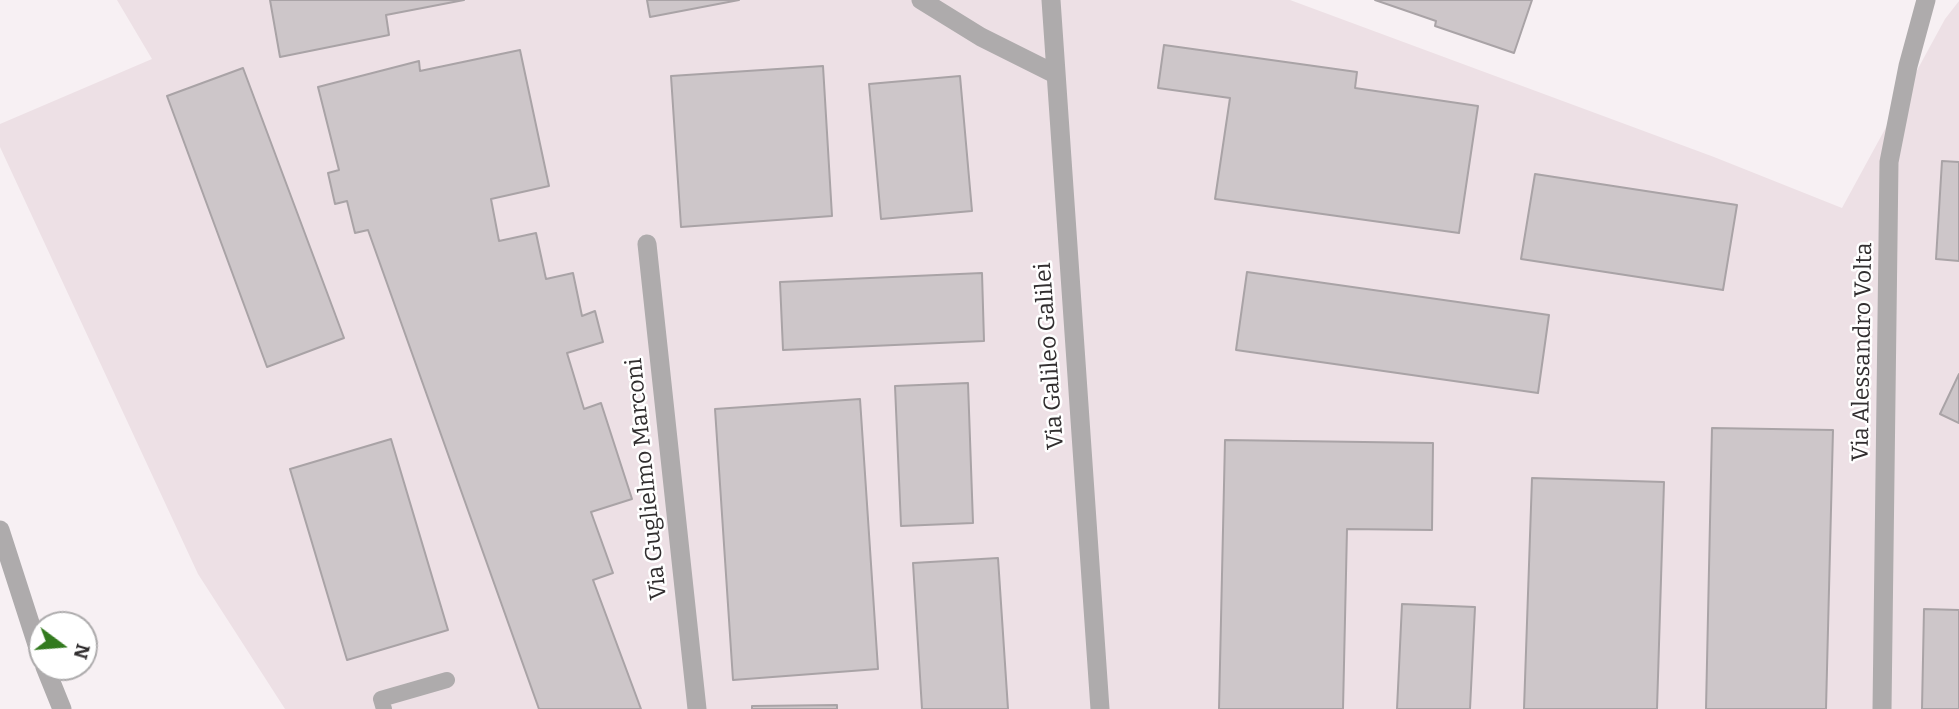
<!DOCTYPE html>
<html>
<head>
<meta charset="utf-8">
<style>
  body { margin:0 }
  #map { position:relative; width:1959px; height:709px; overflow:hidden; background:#f7f0f3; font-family:Bitter,serif }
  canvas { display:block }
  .north { position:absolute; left:28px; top:611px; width:70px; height:70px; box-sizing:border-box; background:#fff; border:2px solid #adabac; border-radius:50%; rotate:106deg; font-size:19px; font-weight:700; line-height:28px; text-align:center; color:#312e2f }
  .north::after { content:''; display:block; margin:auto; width:24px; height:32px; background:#337a1f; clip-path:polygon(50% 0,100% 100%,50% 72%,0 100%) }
</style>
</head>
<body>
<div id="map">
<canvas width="1959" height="709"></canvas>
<div class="north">N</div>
</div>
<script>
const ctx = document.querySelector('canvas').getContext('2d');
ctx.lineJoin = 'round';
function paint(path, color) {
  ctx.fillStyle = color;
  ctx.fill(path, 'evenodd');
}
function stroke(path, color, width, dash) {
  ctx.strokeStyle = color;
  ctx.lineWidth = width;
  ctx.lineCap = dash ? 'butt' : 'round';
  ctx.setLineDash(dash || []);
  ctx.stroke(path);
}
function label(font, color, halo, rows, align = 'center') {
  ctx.font = font + ' Bitter,serif';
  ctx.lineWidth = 5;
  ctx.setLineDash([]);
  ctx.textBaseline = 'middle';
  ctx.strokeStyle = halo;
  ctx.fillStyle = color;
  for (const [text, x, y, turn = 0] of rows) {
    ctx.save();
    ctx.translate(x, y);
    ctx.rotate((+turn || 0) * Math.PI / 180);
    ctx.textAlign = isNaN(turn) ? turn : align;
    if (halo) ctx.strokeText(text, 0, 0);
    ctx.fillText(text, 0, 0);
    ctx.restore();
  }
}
paint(new Path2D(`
  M 117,0 L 1290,0 L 1714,157 L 1842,208 L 1945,19 L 1959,1 L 1959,709 L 285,709 L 198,574 L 0,147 L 0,124 L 152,59 Z`), '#ede0e5');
const building = new Path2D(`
  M 270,0 L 464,0 L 386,15 L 389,35 L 280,57 Z
  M 647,0 L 739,0 L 650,17 Z
  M 1375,0 L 1532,0 L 1514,53 L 1435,26 L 1436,21 Z
  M 1164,45 L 1357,72 L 1355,88 L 1478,106 L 1459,233 L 1215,199 L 1230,98 L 1158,88 Z
  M 520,50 L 549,186 L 491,199 L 499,241 L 536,233 L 546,279 L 573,273 L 582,316 L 595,311 L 603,342 L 567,353 L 584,409 L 601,403 L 632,499 L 591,512 L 613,573 L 593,580 L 641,709 L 539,709 L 368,230 L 355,233 L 347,201 L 335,204 L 328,173 L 339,170 L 318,87 L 419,61 L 420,71 Z
  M 823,66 L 832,216 L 681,227 L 671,76 Z
  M 243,68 L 344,338 L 267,367 L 167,96 Z
  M 960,76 L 972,211 L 881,219 L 869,84 Z
  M 1942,161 L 1959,162 L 1959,261 L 1936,259 Z
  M 1535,174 L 1737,205 L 1723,290 L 1521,259 Z
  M 1247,272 L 1549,315 L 1538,393 L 1236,350 Z
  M 982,273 L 984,341 L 783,350 L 780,282 Z
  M 1959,374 L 1959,423 L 1940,414 Z
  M 968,383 L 973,523 L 901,526 L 895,386 Z
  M 860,399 L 878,669 L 733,680 L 715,409 Z
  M 1712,428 L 1833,430 L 1826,709 L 1706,709 Z
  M 391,439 L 448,630 L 347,660 L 290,469 Z
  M 1225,440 L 1433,443 L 1432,530 L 1347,529 L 1343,709 L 1219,709 Z
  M 1532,478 L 1664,482 L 1657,709 L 1524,709 Z
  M 998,558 L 1008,709 L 922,709 L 913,563 Z
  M 1402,604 L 1475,607 L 1470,709 L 1397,709 Z
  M 1924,609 L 1959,610 L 1959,709 L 1922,709 Z
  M 837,705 L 837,709 L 752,709 L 752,706 Z`);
paint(building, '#cdc6c9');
stroke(building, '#a9a3a6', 2);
stroke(new Path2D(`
  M 384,709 L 381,699 L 447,680`), '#aeabac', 16);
stroke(new Path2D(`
  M 921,0 L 981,37 L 1055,74
  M 1051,0 L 1100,709
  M 647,244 L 697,709
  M 0,530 L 42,660
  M 45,667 L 62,709
  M 1882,709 L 1889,162 L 1908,66 L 1926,0`), '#aeabac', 19);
label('23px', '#312e2f', '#fff', [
  ["Via Alessandro Volta",1863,352,-89],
  ["Via Galileo Galilei",1050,356,-94],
  ["Via Guglielmo Marconi",647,479,-96]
]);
</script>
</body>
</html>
